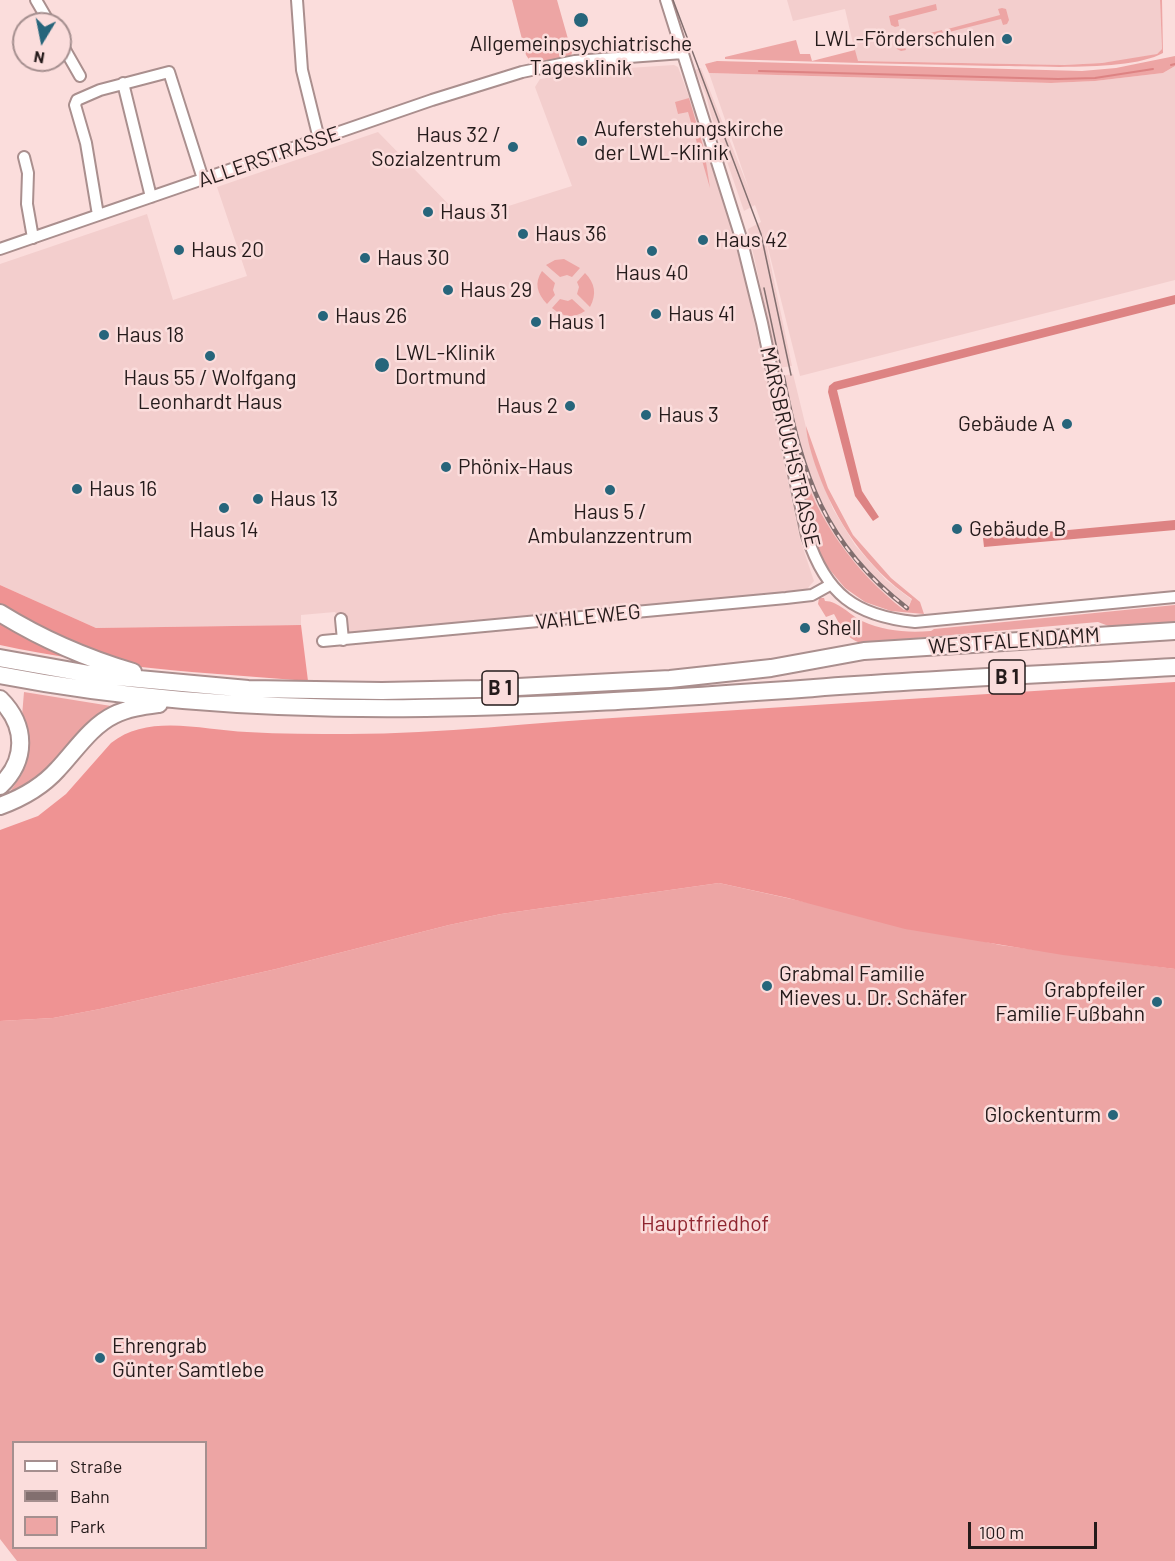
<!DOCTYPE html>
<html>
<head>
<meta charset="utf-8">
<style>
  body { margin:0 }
  #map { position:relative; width:1175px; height:1561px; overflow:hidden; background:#fbdddc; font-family:Barlow,sans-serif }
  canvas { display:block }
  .legend { position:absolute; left:12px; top:1441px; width:195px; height:108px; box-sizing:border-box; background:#fbdddc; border:2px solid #a58f8f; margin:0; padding:8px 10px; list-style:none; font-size:18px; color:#251b1b }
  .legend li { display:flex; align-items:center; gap:12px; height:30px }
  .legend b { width:30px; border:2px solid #a58f8f }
  .north { position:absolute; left:12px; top:12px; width:60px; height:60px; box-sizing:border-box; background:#fbdddc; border:2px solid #a58f8f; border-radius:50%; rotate:190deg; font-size:16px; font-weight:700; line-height:24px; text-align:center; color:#251b1b }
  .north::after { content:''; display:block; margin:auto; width:21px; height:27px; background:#27657b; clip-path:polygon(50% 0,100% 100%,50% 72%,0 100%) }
  .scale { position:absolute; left:968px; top:1522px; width:129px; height:27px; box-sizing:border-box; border:3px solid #251b1b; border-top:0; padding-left:8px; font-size:18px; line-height:21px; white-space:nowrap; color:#251b1b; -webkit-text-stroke:4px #fbdddc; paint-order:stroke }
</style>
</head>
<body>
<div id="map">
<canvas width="1175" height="1561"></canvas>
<ul class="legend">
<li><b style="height:8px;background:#fff"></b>Straße</li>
<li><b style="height:8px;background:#826f6f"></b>Bahn</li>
<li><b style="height:16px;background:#eda5a4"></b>Park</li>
</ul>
<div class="north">N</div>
<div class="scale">100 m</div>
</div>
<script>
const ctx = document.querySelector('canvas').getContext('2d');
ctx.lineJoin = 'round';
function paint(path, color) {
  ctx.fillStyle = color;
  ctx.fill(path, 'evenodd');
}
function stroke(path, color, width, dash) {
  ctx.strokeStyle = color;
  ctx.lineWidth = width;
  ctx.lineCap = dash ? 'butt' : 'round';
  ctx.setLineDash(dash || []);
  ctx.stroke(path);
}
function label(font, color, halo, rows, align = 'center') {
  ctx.font = font + ' Barlow,sans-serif';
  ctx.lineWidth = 5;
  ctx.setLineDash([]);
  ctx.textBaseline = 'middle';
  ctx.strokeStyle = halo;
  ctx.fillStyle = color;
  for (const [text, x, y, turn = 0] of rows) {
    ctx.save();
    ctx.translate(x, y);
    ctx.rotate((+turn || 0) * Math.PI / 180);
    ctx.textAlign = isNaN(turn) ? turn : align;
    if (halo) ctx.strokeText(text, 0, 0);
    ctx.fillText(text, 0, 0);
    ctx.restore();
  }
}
paint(new Path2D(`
  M 787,0 L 1160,0 L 1162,49 L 1157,54 L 1140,58 L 1102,63 L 1064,65 L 857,61 L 845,9 L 793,21 Z
  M 674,65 L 678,67 L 731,212 L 800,539 L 814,581 L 806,590 L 740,599 L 351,635 L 335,612 L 301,615 L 301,625 L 96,628 L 0,585 L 0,264 L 147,214 L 173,300 L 247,276 L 217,187 L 378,132 L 464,220 L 572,186 L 535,87 L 540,79 L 598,70 Z
  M 1175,66 L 1175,280 L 800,376 L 763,228 L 792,366 L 778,368 L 748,229 L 761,222 L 755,205 L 744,211 L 711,115 L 706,95 L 695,70 L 701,68 L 750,192 L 709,73 L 1051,83 L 1095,81 L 1163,73 Z
  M 793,374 L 814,460 L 833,509 L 855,545 L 869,561 L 886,580 L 912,600 L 905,610 L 879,589 L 847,555 L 827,524 L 810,491 L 794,444 L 780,376 Z`), '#f3cecd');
paint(new Path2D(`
  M 512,0 L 557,0 L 570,46 L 573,49 L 571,56 L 535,63 L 530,61 L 526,55 Z
  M 1160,0 L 1162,0 L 1163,53 C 1129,72 1036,66 995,66 C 905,64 815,62 725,59 L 725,57 L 796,40 L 800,54 L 810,54 L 812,61 L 855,50 L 858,61 L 1064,65 L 1102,63 L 1157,54 L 1162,49 Z
  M 936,4 L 937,10 L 898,20 L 899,26 L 895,27 L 891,25 L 889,16 Z
  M 1002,8 L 1006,9 L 1009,20 L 1007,24 L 1003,25 L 1001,19 L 945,33 L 944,30 L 1000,15 L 998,9 Z
  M 942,30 L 943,33 L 904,44 L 906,50 L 901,51 L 897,49 L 895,40 L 897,35 L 901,34 L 903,40 Z
  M 1175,56 L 1175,66 L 1163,73 L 1095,81 L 1051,83 L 709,73 L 705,64 L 717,61 L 1082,71 L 1116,68 Z
  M 689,98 L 704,149 L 710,188 L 688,112 L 678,114 L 675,102 Z
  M 564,259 L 580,268 L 572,277 L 567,275 L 560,277 L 546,265 L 555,260 Z
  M 542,271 L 555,283 L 553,290 L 555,295 L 547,304 C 537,293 534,283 542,271 Z
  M 585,273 C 595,283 597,294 590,307 L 577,294 L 579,287 L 577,282 Z
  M 560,299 L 568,301 L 572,299 L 585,311 C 573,319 563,317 552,308 Z
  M 778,379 L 781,379 C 786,406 790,434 799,460 C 817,520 855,572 904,610 L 909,606 L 912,599 C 866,567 836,522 817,470 C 812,456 807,440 806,426 L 828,488 L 853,535 L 891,578 L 920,602 L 924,614 L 891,611 L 865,602 L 845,588 L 824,563 L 812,536 Z
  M 819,598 L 824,598 L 825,601 C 838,601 850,615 862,621 C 884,631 907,633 931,631 L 934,629 L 1175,605 L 1175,625 L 1114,628 L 1098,622 L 860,643 C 846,638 841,627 834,614 L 826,617 L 818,604 Z
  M 24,692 L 111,706 L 83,729 L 38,778 L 7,796 L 22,774 L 27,742 L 22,716 Z
  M 719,883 L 1000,945 L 1175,969 L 1175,1561 L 17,1561 L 0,1539 L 0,1021 L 53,1018 L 100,1009 L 276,969 L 449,925 L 501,914 ZM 14,1442 L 206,1442 L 206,1548 L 14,1548 Z`), '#eda5a4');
paint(new Path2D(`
  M 0,585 L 96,628 L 301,625 L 308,681 C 205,673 101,667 0,645 Z
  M 1175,682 L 1175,969 L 1063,955 L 905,929 L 788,898 L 719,883 L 501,914 L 449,925 L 276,969 L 100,1009 L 53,1018 L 0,1021 L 0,830 L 38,816 L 66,794 L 111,743 C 148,713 203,730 247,732 C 281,734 315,734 349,734 C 442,734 535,722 628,717 C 810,705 993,694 1175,682 Z`), '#ef9393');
paint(new Path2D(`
  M 1175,295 L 1175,304 L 837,390 L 862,491 L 879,517 L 873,521 L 855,496 L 828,392 L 829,386 L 834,382 Z
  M 1175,520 L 1175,530 L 984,547 L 983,538 Z`), '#dd8383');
stroke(new Path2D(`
  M 1171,65 L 1175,64
  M 759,71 L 1058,79 L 1095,78 L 1153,69`), '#dd8383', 2);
const minor = new Path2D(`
  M 36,0 L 50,24
  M 297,0 L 302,70 L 319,139
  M 666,0 L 741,238 L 762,323 L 807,536 C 826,594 855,616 915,622 L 1175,597
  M 60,41 L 80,76
  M 123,83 L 151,197
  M 24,157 L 28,173 L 27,204 L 33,238
  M 98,215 L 86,143 L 75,105 L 77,100 L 100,90 L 169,72 L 203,179
  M 0,249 L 432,100 L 522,72 L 575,61 L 683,53
  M 341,619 L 343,640
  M 323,641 L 786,598 L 812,595 L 830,585`);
const highway = new Path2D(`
  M 0,613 C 42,639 86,658 133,672
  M 0,658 L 95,675 L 248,689 L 382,691 L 480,689 L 670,679 L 771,668 L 864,651 L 1175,631
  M 0,675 C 268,727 544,707 814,688 C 934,679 1055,674 1175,667
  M 0,699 C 27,726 27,760 0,786
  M 0,806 C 22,798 42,787 58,769 C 75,751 91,726 114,715 C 128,708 144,706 159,704`);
stroke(minor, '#aa8f8e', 14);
stroke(highway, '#aa8f8e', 20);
stroke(minor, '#fff', 10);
stroke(highway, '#fff', 16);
stroke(new Path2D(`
  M 673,0 L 761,234 L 791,375
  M 764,288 L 783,377`), '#826f6f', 1.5);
const rail = new Path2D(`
  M 783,377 C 803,476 823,543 907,608`);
stroke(rail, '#826f6f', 4.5);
stroke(rail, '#fbdddc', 2, [7]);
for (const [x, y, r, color] of [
  [581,20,8,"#27657b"],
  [1007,39,6,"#27657b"],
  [582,141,6,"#27657b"],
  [513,147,6,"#27657b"],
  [428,212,6,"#27657b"],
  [523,234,6,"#27657b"],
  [703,240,6,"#27657b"],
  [179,250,6,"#27657b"],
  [652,251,6,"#27657b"],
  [365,258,6,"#27657b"],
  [448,290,6,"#27657b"],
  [656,314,6,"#27657b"],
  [323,316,6,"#27657b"],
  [536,322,6,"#27657b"],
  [104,335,6,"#27657b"],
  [210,356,6,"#27657b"],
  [382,365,8,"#27657b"],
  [570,406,6,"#27657b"],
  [646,415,6,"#27657b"],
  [1067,424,6,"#27657b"],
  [446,467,6,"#27657b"],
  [77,489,6,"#27657b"],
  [610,490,6,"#27657b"],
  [258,499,6,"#27657b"],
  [224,508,6,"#27657b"],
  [957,529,6,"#27657b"],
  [805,628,6,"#27657b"],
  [767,986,6,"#27657b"],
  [1157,1002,6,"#27657b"],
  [1113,1115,6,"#27657b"],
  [100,1358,6,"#27657b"]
]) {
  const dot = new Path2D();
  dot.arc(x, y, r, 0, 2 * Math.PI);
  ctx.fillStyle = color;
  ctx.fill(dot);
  stroke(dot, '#fbdddc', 2);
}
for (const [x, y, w] of [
  [1007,677,36],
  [500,688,36]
]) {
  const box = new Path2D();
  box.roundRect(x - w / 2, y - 17, w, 34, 4.5);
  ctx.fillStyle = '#fbdddc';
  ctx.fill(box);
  stroke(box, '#251b1b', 1.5);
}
label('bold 20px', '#251b1b', null, [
  ["B 1",1007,677],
  ["B 1",500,688]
]);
label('21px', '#251b1b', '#fbdddc', [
  ["LWL-Förderschulen",995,39,"right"],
  ["Allgemeinpsychiatrische",581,44,"center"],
  ["Tagesklinik",581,68,"center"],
  ["Auferstehungskirche",594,129],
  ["der LWL-Klinik",594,153],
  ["Haus 32 /",501,135,"right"],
  ["Sozialzentrum",501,159,"right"],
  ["Haus 31",440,212],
  ["Haus 36",535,234],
  ["Haus 42",715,240],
  ["Haus 20",191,250],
  ["Haus 30",377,258],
  ["Haus 40",652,273,"center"],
  ["Haus 29",460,290],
  ["Haus 41",668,314],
  ["Haus 26",335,316],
  ["Haus 1",548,322],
  ["Haus 18",116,335],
  ["LWL-Klinik",395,353],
  ["Dortmund",395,377],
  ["Haus 55 / Wolfgang",210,378,"center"],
  ["Leonhardt Haus",210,402,"center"],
  ["Haus 2",558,406,"right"],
  ["Haus 3",658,415],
  ["Gebäude A",1055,424,"right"],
  ["Phönix-Haus",458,467],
  ["Haus 16",89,489],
  ["Haus 13",270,499],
  ["Haus 5 /",610,512,"center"],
  ["Ambulanzzentrum",610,536,"center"],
  ["Gebäude B",969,529],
  ["Haus 14",224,530,"center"],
  ["Shell",817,628],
  ["Grabmal Familie",779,974],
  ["Mieves u. Dr. Schäfer",779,998],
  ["Grabpfeiler",1145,990,"right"],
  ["Familie Fußbahn",1145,1014,"right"],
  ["Glockenturm",1101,1115,"right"],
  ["Ehrengrab",112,1346],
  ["Günter Samtlebe",112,1370]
], 'left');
label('21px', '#251b1b', '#fbdddc', [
  ["ALLERSTRASSE",269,157,-19],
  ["MARSBRUCHSTRASSE",790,447,77],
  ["VAHLEWEG",588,617,-6],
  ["WESTFALENDAMM",1014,641,-4]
]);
label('21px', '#902630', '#fbdddc', [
  ["Hauptfriedhof",705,1224]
]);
</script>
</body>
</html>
